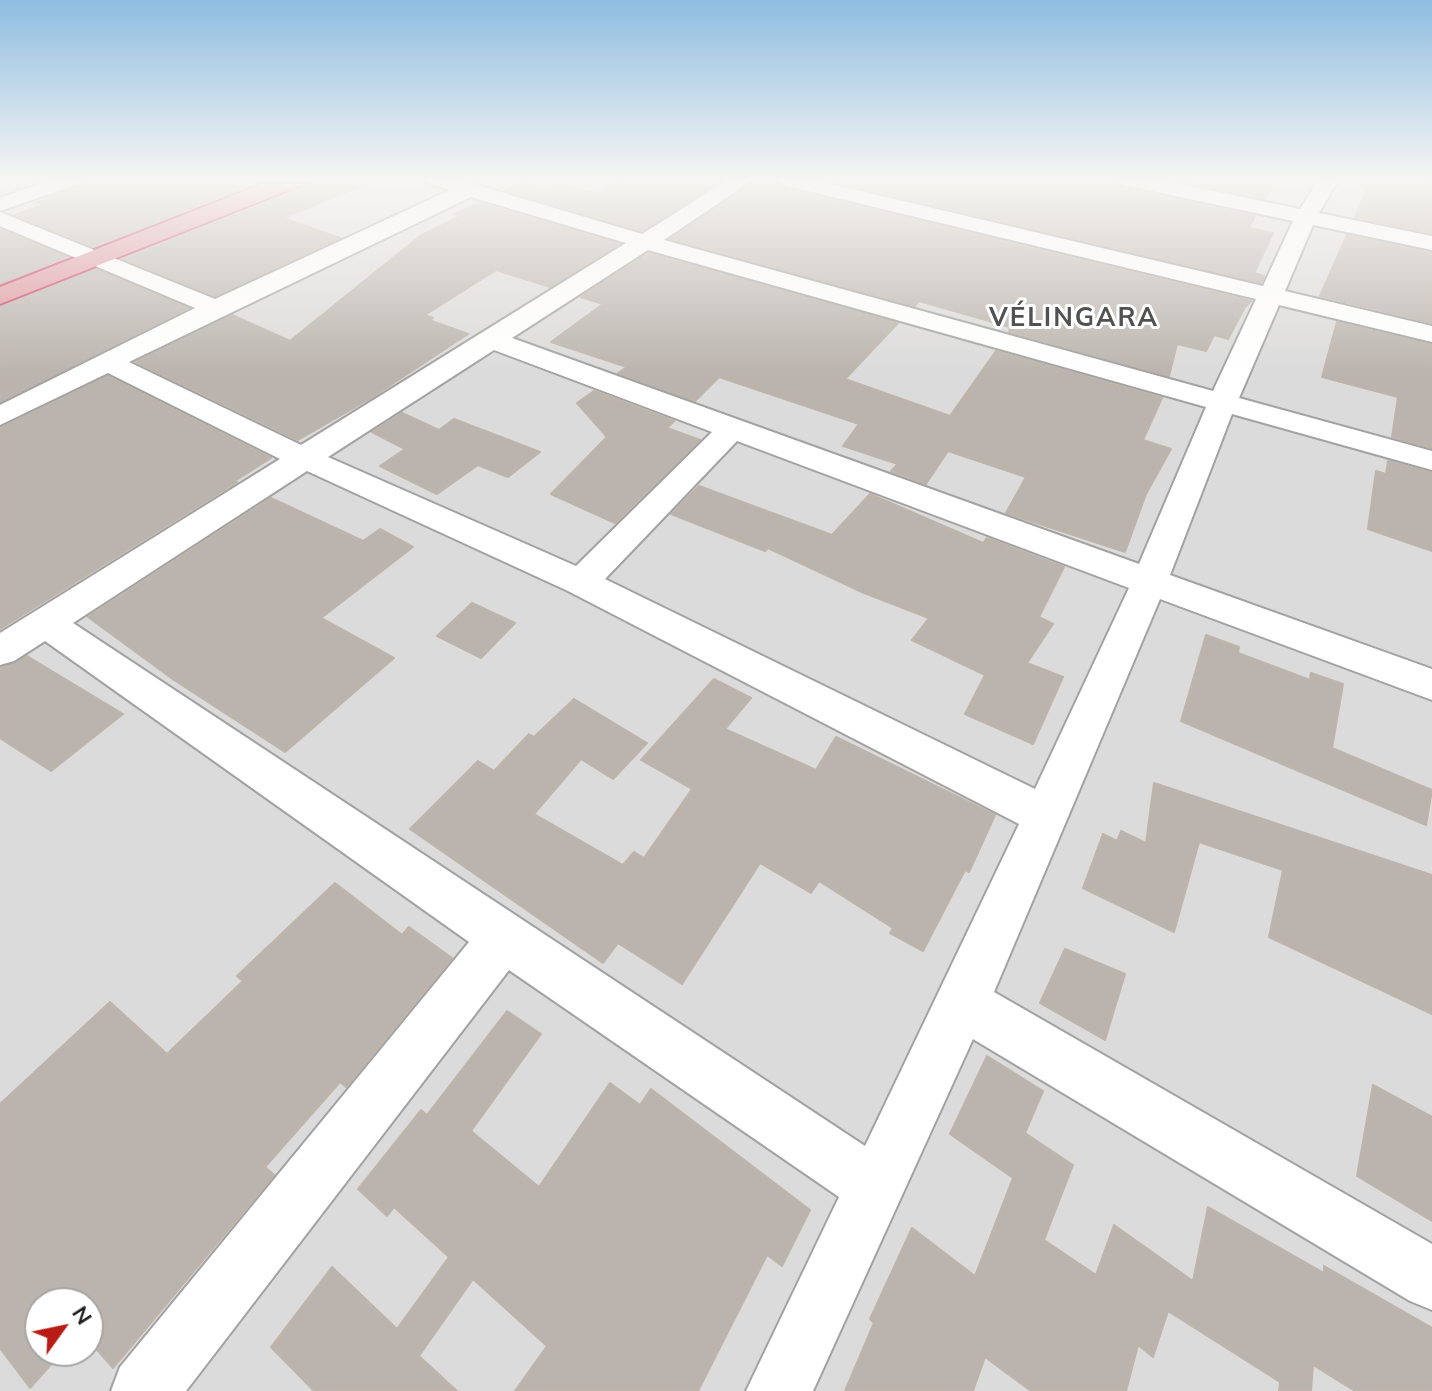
<!DOCTYPE html>
<html>
<head>
<meta charset="utf-8">
<style>
  body { margin:0 }
  #map { position:relative; width:1432px; height:1391px; overflow:hidden; background:#eeece5; font-family:Mulish,sans-serif }
  canvas { display:block }
  .north { position:absolute; left:24px; top:1287px; width:80px; height:80px; box-sizing:border-box; background:#fff; border:2px solid #a5a5a5; border-radius:50%; rotate:57deg; font-size:22px; font-weight:700; line-height:32px; text-align:center; color:#1e1e1e }
  .north::after { content:''; display:block; margin:auto; width:28px; height:36px; background:#b91c14; clip-path:polygon(50% 0,100% 100%,50% 72%,0 100%) }
</style>
</head>
<body>
<div id="map">
<canvas width="1432" height="1391"></canvas>
<div class="north">N</div>
</div>
<script>
const ctx = document.querySelector('canvas').getContext('2d');
ctx.lineJoin = 'round';
function paint(path, color) {
  ctx.fillStyle = color;
  ctx.fill(path, 'evenodd');
}
function stroke(path, color, width, dash) {
  ctx.strokeStyle = color;
  ctx.lineWidth = width;
  ctx.lineCap = dash ? 'butt' : 'round';
  ctx.setLineDash(dash || []);
  ctx.stroke(path);
}
function label(font, color, halo, rows, align = 'center') {
  ctx.font = font + ' Mulish,sans-serif';
  ctx.lineWidth = 6;
  ctx.setLineDash([]);
  ctx.textBaseline = 'middle';
  ctx.strokeStyle = halo;
  ctx.fillStyle = color;
  for (const [text, x, y, turn = 0] of rows) {
    ctx.save();
    ctx.translate(x, y);
    ctx.rotate((+turn || 0) * Math.PI / 180);
    ctx.textAlign = isNaN(turn) ? turn : align;
    if (halo) ctx.strokeText(text, 0, 0);
    ctx.fillText(text, 0, 0);
    ctx.restore();
  }
}
paint(new Path2D(`
  M 0,179 L 1432,179 L 1432,1391 L 0,1391 ZM 40,1303 L 88,1303 L 88,1351 L 40,1351 Z`), '#dcdbdb');
const building = new Path2D(`
  M 87,179 L 266,179 L 94,247 L 15,215 L 43,205 L 37,202 L 82,186 Z
  M 310,179 L 375,180 L 283,218 L 340,238 L 215,296 L 123,259 L 305,187 Z
  M 624,179 L 723,179 L 642,231 L 505,190 L 520,183 L 547,191 L 560,184 L 597,194 Z
  M 757,179 L 771,181 L 782,188 L 1251,301 L 1245,307 L 1228,339 L 1214,335 L 1206,351 L 1177,344 L 1169,376 L 1009,332 L 1010,327 L 919,301 L 915,306 L 671,239 Z
  M 825,179 L 1076,179 L 1091,182 L 1093,179 L 1111,179 L 1123,188 L 1255,216 L 1249,228 L 1273,233 L 1254,273 L 1264,276 L 1261,283 Z
  M 1173,179 L 1276,179 L 1265,199 Z
  M 1372,179 L 1415,179 L 1432,183 L 1432,233 L 1355,217 Z
  M 479,203 L 619,244 L 550,287 L 496,270 L 425,315 L 433,318 L 429,320 L 468,334 L 371,398 L 298,440 L 136,362 L 232,315 L 290,341 L 420,236 L 461,216 L 455,214 Z
  M 0,229 L 67,257 L 0,284 Z
  M 1347,235 L 1432,253 L 1432,323 L 1320,296 Z
  M 648,253 L 898,323 L 845,379 L 950,416 L 996,351 L 1162,398 L 1143,440 L 1171,449 L 1146,494 L 1125,552 L 1006,513 L 1026,477 L 948,451 L 926,484 L 891,471 L 898,464 L 843,446 L 859,424 L 719,377 L 695,401 L 618,373 L 627,367 L 551,342 L 603,304 L 581,297 Z
  M 96,269 L 188,308 L 0,402 L 0,307 Z
  M 1337,322 L 1432,345 L 1432,448 L 1392,437 L 1398,397 L 1322,377 Z
  M 108,376 L 271,458 L 235,481 L 237,482 L 0,629 L 0,428 Z
  M 594,391 L 674,421 L 667,428 L 700,440 L 615,523 L 551,494 L 607,437 L 577,403 Z
  M 402,413 L 439,430 L 454,419 L 540,452 L 508,477 L 478,465 L 437,494 L 380,466 L 405,449 L 372,432 Z
  M 1388,461 L 1432,473 L 1432,551 L 1368,529 L 1376,471 L 1386,474 Z
  M 699,486 L 832,535 L 870,494 L 983,543 L 987,538 L 1064,567 L 1039,617 L 1053,624 L 1027,663 L 1063,677 L 1033,744 L 965,714 L 985,675 L 912,640 L 929,618 L 864,593 L 768,548 L 765,551 L 671,514 Z
  M 271,498 L 363,541 L 380,529 L 413,547 L 321,618 L 394,658 L 285,752 L 174,680 L 88,617 Z
  M 472,603 L 515,623 L 481,658 L 437,636 Z
  M 1206,635 L 1239,647 L 1238,653 L 1310,680 L 1311,673 L 1343,684 L 1332,748 L 1432,790 L 1426,825 L 1181,721 Z
  M 27,656 L 123,714 L 51,771 L 0,738 L 0,668 Z
  M 714,679 L 751,698 L 725,729 L 816,770 L 836,737 L 995,815 L 969,872 L 965,870 L 923,951 L 890,933 L 893,928 L 819,881 L 811,893 L 760,863 L 682,984 L 618,943 L 603,963 L 410,829 L 478,761 L 494,771 L 529,734 L 534,737 L 574,699 L 647,743 L 613,779 L 581,759 L 534,814 L 623,865 L 634,852 L 644,858 L 692,789 L 641,760 Z
  M 1154,783 L 1432,875 L 1432,1014 L 1269,937 L 1283,870 L 1199,842 L 1174,932 L 1083,888 L 1103,834 L 1117,841 L 1121,831 L 1146,843 Z
  M 335,883 L 402,935 L 409,927 L 452,958 L 346,1087 L 340,1082 L 265,1167 L 274,1175 L 113,1368 L 88,1339 L 88,1303 L 40,1303 L 40,1351 L 63,1351 L 30,1388 L 0,1348 L 0,1104 L 110,1002 L 167,1054 L 243,981 L 237,976 Z
  M 1065,949 L 1125,974 L 1105,1040 L 1040,1003 Z
  M 507,1011 L 541,1034 L 471,1131 L 539,1187 L 610,1083 L 640,1105 L 651,1089 L 810,1210 L 782,1266 L 767,1255 L 698,1391 L 515,1391 L 547,1346 L 473,1279 L 419,1356 L 457,1391 L 314,1391 L 271,1347 L 332,1267 L 397,1329 L 449,1257 L 394,1207 L 387,1216 L 358,1189 L 421,1110 L 427,1115 Z
  M 987,1056 L 1043,1091 L 1025,1133 L 1073,1165 L 1044,1240 L 1096,1275 L 1114,1225 L 1193,1281 L 1208,1207 L 1324,1273 L 1324,1266 L 1432,1328 L 1432,1391 L 1355,1391 L 1313,1365 L 1311,1391 L 1279,1391 L 1280,1382 L 1168,1311 L 1153,1357 L 1138,1345 L 1126,1391 L 1031,1391 L 985,1357 L 973,1391 L 845,1391 L 874,1323 L 870,1319 L 912,1228 L 975,1276 L 1013,1178 L 950,1134 Z
  M 1373,1085 L 1432,1117 L 1432,1221 L 1357,1176 Z`);
paint(building, '#bbb4ae');
stroke(building, '#beb4a9', 2);
const minor = new Path2D(`
  M 53,179 L 84,179 L 81,183 L 0,211 L 0,198 Z
  M 424,179 L 457,179 L 642,234 L 729,179 L 754,179 L 664,240 L 1213,391 L 1256,299 L 783,185 L 773,179 L 810,179 L 1263,286 L 1293,221 L 1124,185 L 1114,179 L 1156,179 L 1300,209 L 1319,179 L 1339,179 L 1319,213 L 1432,236 L 1432,250 L 1313,225 L 1285,291 L 1432,326 L 1432,342 L 1279,305 L 1239,398 L 1432,451 L 1432,470 L 1232,414 L 1170,575 L 1432,669 L 1432,700 L 1160,599 L 994,992 L 1432,1244 L 1432,1310 L 1410,1301 L 973,1039 L 813,1391 L 746,1391 L 839,1197 L 509,970 L 186,1391 L 111,1391 L 120,1367 L 469,942 L 45,641 L 14,661 L 0,665 L 0,633 L 280,459 L 108,373 L 0,425 L 0,405 L 195,308 L 0,226 L 0,212 L 215,299 L 450,190 L 427,183 ZM 471,197 L 626,243 L 301,445 L 129,362 ZM 648,250 L 1206,407 L 1139,564 L 512,338 ZM 494,350 L 712,432 L 576,566 L 328,457 ZM 737,441 L 1129,588 L 1035,789 L 605,579 ZM 307,471 L 568,591 L 1019,824 L 865,1146 L 73,623 Z`);
const highway = new Path2D(`
  M 275,179 L 307,179 L 304,184 L 0,304 L 0,287 Z`);
stroke(minor, '#a2a2a2', 4);
stroke(highway, '#c93661', 4);
paint(minor, '#fff');
paint(highway, '#de959f');
const sky = ctx.createLinearGradient(0, 0, 0, 374);
sky.addColorStop(0, '#8fbde1');
sky.addColorStop(0.48, '#f7f6f3');
sky.addColorStop(1, '#f7f6f300');
ctx.fillStyle = sky;
ctx.fillRect(0, 0, 1432, 374);
ctx.letterSpacing = '2px';
label('bold 26px', '#515151', '#fff', [
  ["VÉLINGARA",1074,318]
]);
ctx.letterSpacing = '0px';
</script>
</body>
</html>
